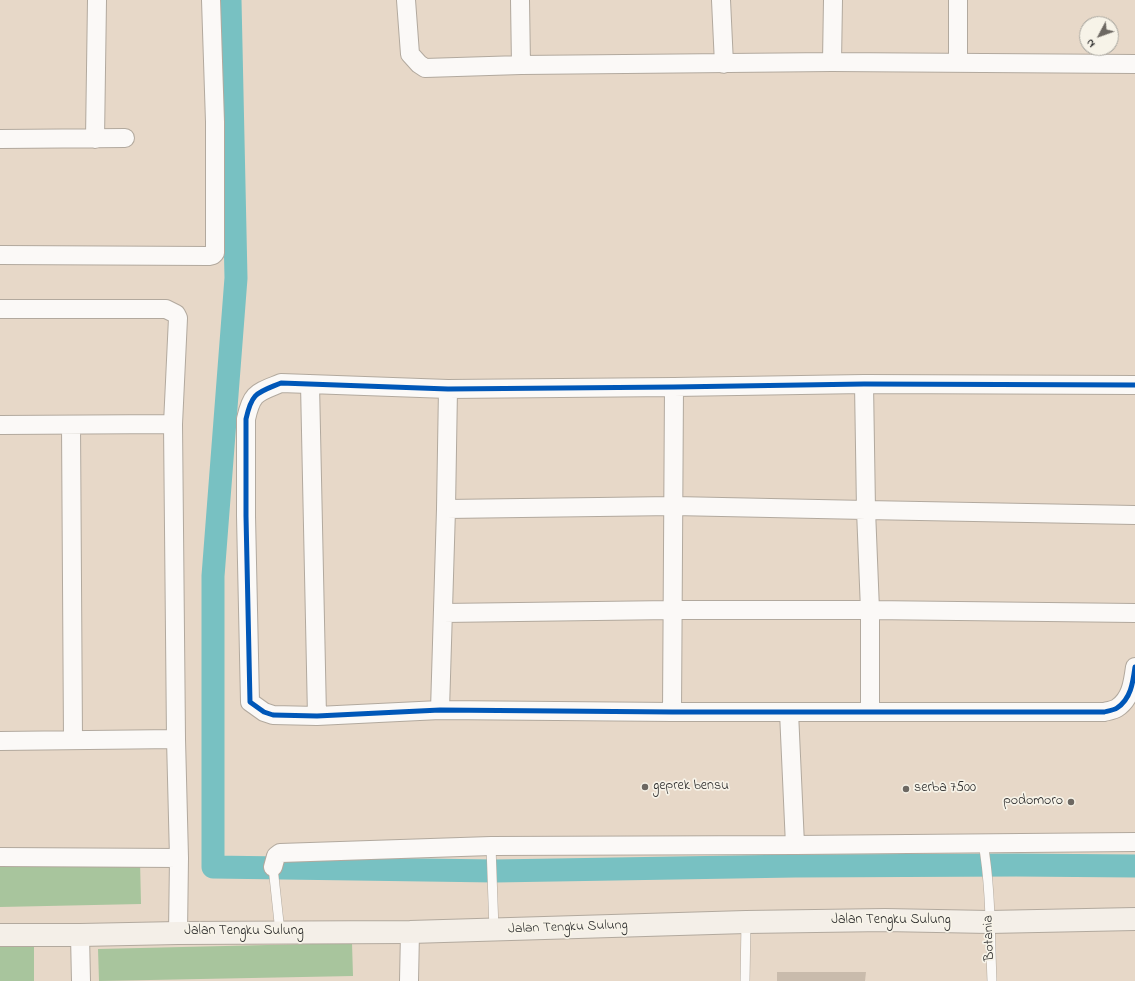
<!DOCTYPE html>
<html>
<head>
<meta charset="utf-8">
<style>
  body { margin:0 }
  #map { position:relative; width:1135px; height:981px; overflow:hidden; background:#e7d8c8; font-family:"Indie Flower",sans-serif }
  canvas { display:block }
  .north { position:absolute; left:1079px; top:16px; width:40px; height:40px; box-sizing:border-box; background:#f7f3e8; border:1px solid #a5a39c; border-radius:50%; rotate:229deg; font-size:11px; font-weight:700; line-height:16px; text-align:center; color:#2b2b2b }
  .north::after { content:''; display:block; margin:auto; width:14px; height:18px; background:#6d6862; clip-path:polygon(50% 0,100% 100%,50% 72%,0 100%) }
</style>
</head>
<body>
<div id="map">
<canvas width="1135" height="981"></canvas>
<div class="north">N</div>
</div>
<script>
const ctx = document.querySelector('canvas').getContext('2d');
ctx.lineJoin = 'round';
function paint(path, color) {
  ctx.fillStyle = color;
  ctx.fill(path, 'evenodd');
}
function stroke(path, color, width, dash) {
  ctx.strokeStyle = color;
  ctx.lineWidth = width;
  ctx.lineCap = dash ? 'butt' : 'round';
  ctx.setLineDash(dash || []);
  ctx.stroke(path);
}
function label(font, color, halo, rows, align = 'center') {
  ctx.font = font + ' "Indie Flower",sans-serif';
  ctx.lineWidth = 3.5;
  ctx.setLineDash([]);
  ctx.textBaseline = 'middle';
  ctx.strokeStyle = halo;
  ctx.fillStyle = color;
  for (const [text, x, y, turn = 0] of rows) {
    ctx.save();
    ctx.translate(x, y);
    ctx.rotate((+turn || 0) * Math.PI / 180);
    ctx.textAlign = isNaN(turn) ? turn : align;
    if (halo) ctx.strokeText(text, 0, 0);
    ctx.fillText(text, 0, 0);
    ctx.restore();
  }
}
paint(new Path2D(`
  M 140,860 L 141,904 L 0,907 L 0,863 Z
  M 0,940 L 34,940 L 34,981 L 0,981 Z
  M 352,943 L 353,976 L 99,981 L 98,949 Z`), '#a8c59d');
stroke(new Path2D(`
  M 230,0 L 236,278 L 213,576 L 213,867 L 495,871 L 795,866 L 1016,865 L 1135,866`), '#78c1c2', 23);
paint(new Path2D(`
  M 777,972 L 866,972 L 865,981 L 777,981 Z`), '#c9bbac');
const lane = new Path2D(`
  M 983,843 C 991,888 990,935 992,981
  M 491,846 L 494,930
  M 273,867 L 280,932
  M 745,981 L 746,922`);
const street = new Path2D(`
  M 406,0 L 410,54 L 419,64 L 425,68 L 521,65 L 832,62 L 1135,64
  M 520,0 L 521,65
  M 721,0 L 724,64
  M 832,62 L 833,0
  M 958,62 L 958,0
  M 0,139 L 125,138
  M 95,139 L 97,0
  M 0,255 L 209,256 L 213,255 L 215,253 L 215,122 L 211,0
  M 0,309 L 166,309 L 176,314 L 178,318 L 173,424 L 176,739 L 179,858 L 178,933
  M 310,384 L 317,716
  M 864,384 L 866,510 L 870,610 L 870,712
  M 1135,385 L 864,384 L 674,387 L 448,389 L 281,383 C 257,393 252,392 246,419 L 246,516 L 250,702 L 264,712 L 273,715 L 317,716 L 440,710 L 672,712 L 1104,712 C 1108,711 1114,710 1117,708 C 1131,699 1133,682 1135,667
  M 0,425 L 173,424
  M 71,425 L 73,740
  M 446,509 L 674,506 L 866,510 L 1135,515
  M 443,613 L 672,610 L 870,610 L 1135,613
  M 440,710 L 446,509 L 448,389
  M 672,712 L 674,387
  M 789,712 L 795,845 L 1135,842
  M 0,741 L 176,739
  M 0,857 L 179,858
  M 273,867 L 276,856 L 280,853 L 491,846 L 795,845
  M 80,935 L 81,981
  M 409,981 L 410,932`);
const secondary = new Path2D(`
  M 0,935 L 80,935 L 178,933 L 410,932 L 746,922 L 885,920 L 989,922 L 1135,919`);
stroke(lane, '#b2a99e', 10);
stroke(street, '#b2a99e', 20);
stroke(secondary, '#b2a99e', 24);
stroke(lane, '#fbf9f7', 9);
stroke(street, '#fbf9f7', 18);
stroke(secondary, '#f4efe8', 22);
stroke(new Path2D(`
  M 1135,385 L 864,384 L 674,387 L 448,389 L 281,383 C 257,393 252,392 246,419 L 246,516 L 250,702 L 264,712 L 273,715 L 317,716 L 440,710 L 672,712 L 1104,712 C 1108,711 1114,710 1117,708 C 1131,699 1133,682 1135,667`), '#0057b8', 5);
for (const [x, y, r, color] of [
  [645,787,4,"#6d6862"],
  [906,789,4,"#6d6862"],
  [1071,802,4,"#6d6862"]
]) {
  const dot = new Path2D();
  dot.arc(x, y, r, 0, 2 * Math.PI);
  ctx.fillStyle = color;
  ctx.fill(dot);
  stroke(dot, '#f7f3e8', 1.5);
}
label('14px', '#2b2b2b', '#f7f3e8', [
  ["geprek bensu",653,787],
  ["serba 7500",914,789],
  ["podomoro",1063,802,"right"]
], 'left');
label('14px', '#2b2b2b', '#f7f3e8', [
  ["Jalan Tengku Sulung",891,921],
  ["Jalan Tengku Sulung",568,928,-2],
  ["Jalan Tengku Sulung",244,932],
  ["Botania",990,938,-92]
]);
</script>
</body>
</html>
